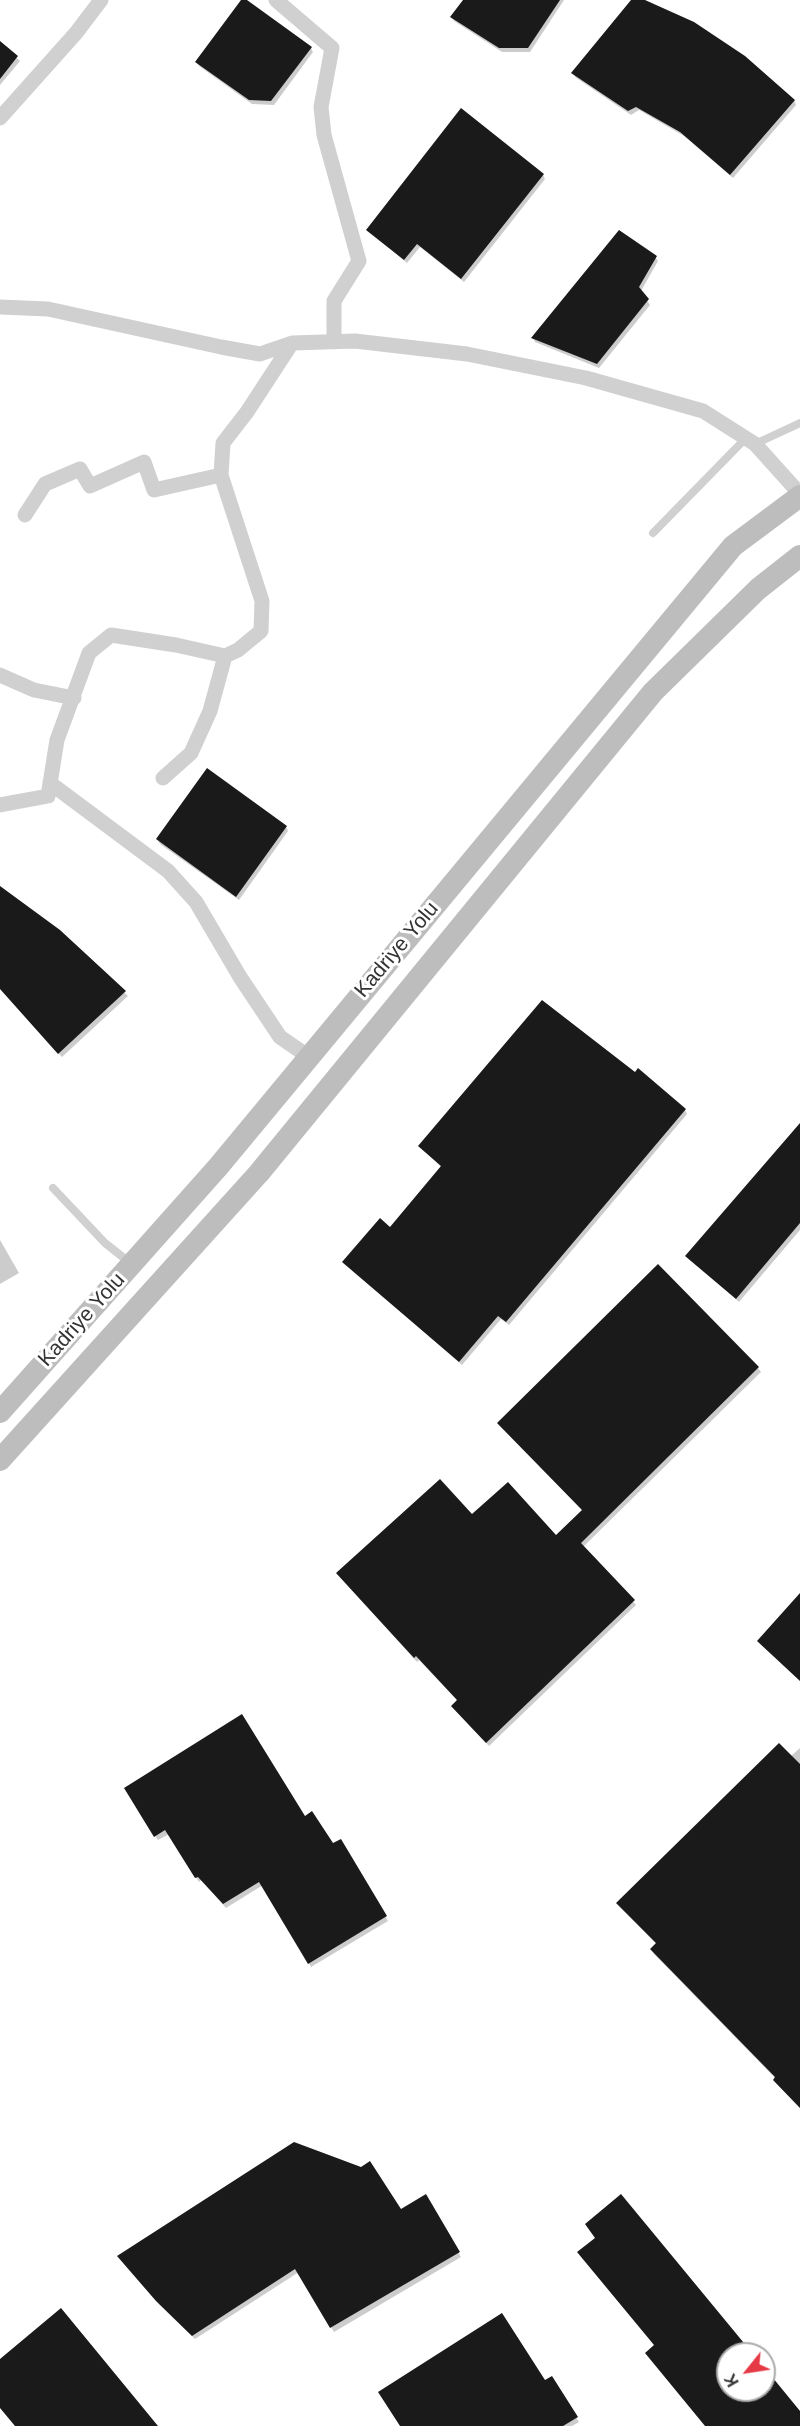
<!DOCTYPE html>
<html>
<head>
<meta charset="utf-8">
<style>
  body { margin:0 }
  #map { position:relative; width:800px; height:2426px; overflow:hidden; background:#fff; font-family:Arial,sans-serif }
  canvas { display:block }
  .north { position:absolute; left:716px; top:2342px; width:60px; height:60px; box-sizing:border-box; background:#fff; border:2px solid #adadad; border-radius:50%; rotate:240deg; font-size:16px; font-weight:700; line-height:24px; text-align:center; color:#333 }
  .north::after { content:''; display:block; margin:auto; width:21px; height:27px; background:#e63946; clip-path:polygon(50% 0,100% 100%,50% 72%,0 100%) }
</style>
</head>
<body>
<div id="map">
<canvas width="800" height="2426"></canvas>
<div class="north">K</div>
</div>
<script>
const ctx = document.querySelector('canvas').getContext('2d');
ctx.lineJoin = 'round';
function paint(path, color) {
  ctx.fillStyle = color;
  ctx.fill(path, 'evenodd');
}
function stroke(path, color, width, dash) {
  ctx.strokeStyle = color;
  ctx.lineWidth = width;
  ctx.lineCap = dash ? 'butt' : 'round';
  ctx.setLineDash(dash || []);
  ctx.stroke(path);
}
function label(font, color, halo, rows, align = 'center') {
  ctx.font = font + ' Arial,sans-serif';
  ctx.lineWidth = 6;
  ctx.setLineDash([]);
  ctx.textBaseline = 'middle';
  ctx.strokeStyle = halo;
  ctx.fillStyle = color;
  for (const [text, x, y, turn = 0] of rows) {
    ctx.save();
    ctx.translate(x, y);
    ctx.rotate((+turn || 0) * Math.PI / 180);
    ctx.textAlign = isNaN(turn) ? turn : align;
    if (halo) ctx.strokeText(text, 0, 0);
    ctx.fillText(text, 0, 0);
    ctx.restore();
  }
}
paint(new Path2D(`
  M 242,0 L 311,48 L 313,52 L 274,105 L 252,104 L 199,66 L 197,62 Z
  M 465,0 L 564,0 L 530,52 L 502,52 L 454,21 L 451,17 Z
  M 633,0 L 642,0 L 794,100 L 796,105 L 733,178 L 684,136 L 639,110 L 631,115 L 575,77 L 573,73 Z
  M 0,43 L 20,61 L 0,85 Z
  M 543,175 L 545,179 L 464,282 L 420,247 L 407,263 L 368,230 Z
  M 655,257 L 658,261 L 641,291 L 650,305 L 599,368 L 535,342 L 533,338 Z
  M 286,827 L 288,831 L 239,900 L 160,844 L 158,840 Z
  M 0,888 L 60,931 L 128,996 L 62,1057 L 0,988 Z
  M 685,1110 L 687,1114 L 509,1325 L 501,1319 L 462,1365 L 344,1262 L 390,1229 L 442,1168 L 420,1146 Z
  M 800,1125 L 800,1230 L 739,1302 L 687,1256 Z
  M 0,1240 L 19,1273 L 0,1284 Z
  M 758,1368 L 761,1372 L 583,1547 L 636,1605 L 489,1746 L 455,1710 L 458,1701 L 419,1660 L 417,1662 L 340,1577 L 472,1516 L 556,1537 L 583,1511 L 499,1423 Z
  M 800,1748 L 800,2108 L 777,2084 L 775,2080 L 776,2079 L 654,1954 L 652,1950 L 657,1945 L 621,1907 Z
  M 126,1788 L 332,1845 L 340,1841 L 388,1921 L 311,1967 L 263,1885 L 226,1908 L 201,1880 L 199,1882 L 169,1834 L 158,1840 Z
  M 425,2196 L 461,2257 L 334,2332 L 299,2272 L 195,2339 L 160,2305 L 122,2261 L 400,2211 Z
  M 551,2378 L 579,2422 L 572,2426 L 401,2426 L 544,2382 Z`), '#0003');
paint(new Path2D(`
  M 241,0 L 247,0 L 312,47 L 271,101 L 249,100 L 195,62 Z
  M 463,0 L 560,0 L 528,48 L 499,48 L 450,17 Z
  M 631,0 L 645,0 L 694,22 L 745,56 L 795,100 L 730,175 L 680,132 L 636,107 L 628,111 L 571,73 Z
  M 0,41 L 18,56 L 0,79 Z
  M 461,108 L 544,174 L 461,279 L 417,244 L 404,260 L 366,230 Z
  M 619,230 L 657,256 L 639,287 L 649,299 L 597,364 L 531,338 Z
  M 207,768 L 287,826 L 236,897 L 156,839 Z
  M 0,886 L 60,930 L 126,991 L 58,1054 L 0,989 Z
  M 542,1000 L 635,1072 L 638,1068 L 686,1109 L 506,1322 L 498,1316 L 459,1362 L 342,1262 L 380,1218 L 390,1227 L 441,1166 L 418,1146 Z
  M 800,1123 L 800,1223 L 736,1299 L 685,1256 Z
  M 658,1264 L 759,1367 L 581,1543 L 635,1600 L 486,1743 L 451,1706 L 457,1700 L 416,1656 L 414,1658 L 336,1573 L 440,1479 L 472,1514 L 508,1482 L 556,1535 L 582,1510 L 497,1423 Z
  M 800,1593 L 800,1681 L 757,1641 Z
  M 242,1714 L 305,1816 L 312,1811 L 333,1843 L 341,1839 L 387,1916 L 308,1964 L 259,1882 L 223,1904 L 198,1877 L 195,1878 L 165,1830 L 154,1837 L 124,1788 Z
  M 779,1743 L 800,1764 L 800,2108 L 773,2080 L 775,2077 L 650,1949 L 656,1943 L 616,1903 Z
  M 294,2142 L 361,2167 L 370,2161 L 401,2209 L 426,2194 L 460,2252 L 330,2328 L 295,2269 L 192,2336 L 156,2301 L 117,2256 Z
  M 621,2194 L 753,2354 L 728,2354 L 728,2390 L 764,2390 L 764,2367 L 800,2411 L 800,2426 L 705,2426 L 645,2353 L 654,2345 L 577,2252 L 595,2238 L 585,2224 Z
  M 61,2308 L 158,2426 L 15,2426 L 0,2408 L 0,2359 Z
  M 502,2313 L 545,2380 L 552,2376 L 578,2417 L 563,2426 L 400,2426 L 378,2392 Z`), '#1a1a1a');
stroke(new Path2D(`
  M 755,444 L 800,423
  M 653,533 L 746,438
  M 53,1188 L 105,1243 L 129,1262`), '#d0d0d0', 8);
stroke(new Path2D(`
  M 276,0 L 332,48 L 321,107 L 324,135 L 359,261 L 334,301 L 334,342
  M 0,118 L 76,33 L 101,0
  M 0,307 L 48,309 L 221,347 L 260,354 L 292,343 L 355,341 L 467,354 L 586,378 L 703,411 L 755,444 L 800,494
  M 25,515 L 45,484 L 80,469 L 90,486 L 144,462 L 154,490 L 221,475
  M 0,675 L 34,690 L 74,698
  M 163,778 L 191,753 L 210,711 L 225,656 L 238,650 L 261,631 L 262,601 L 221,475 L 223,443 L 247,412 L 292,343
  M 50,783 L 168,871 L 196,902 L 240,977 L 280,1037 L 309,1057
  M 0,805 L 48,796 L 57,740 L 89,653 L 111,635 L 176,645 L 225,656`), '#d0d0d0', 15);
stroke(new Path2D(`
  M 0,1412 L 218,1167 L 733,546 L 800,496
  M 0,1460 L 259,1173 L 653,692 L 758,589 L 800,556`), '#bdbdbd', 22);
label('21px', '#333', '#fff', [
  ["Kadriye Yolu",397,950,-50],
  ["Kadriye Yolu",82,1320,-48]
]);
</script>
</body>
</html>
